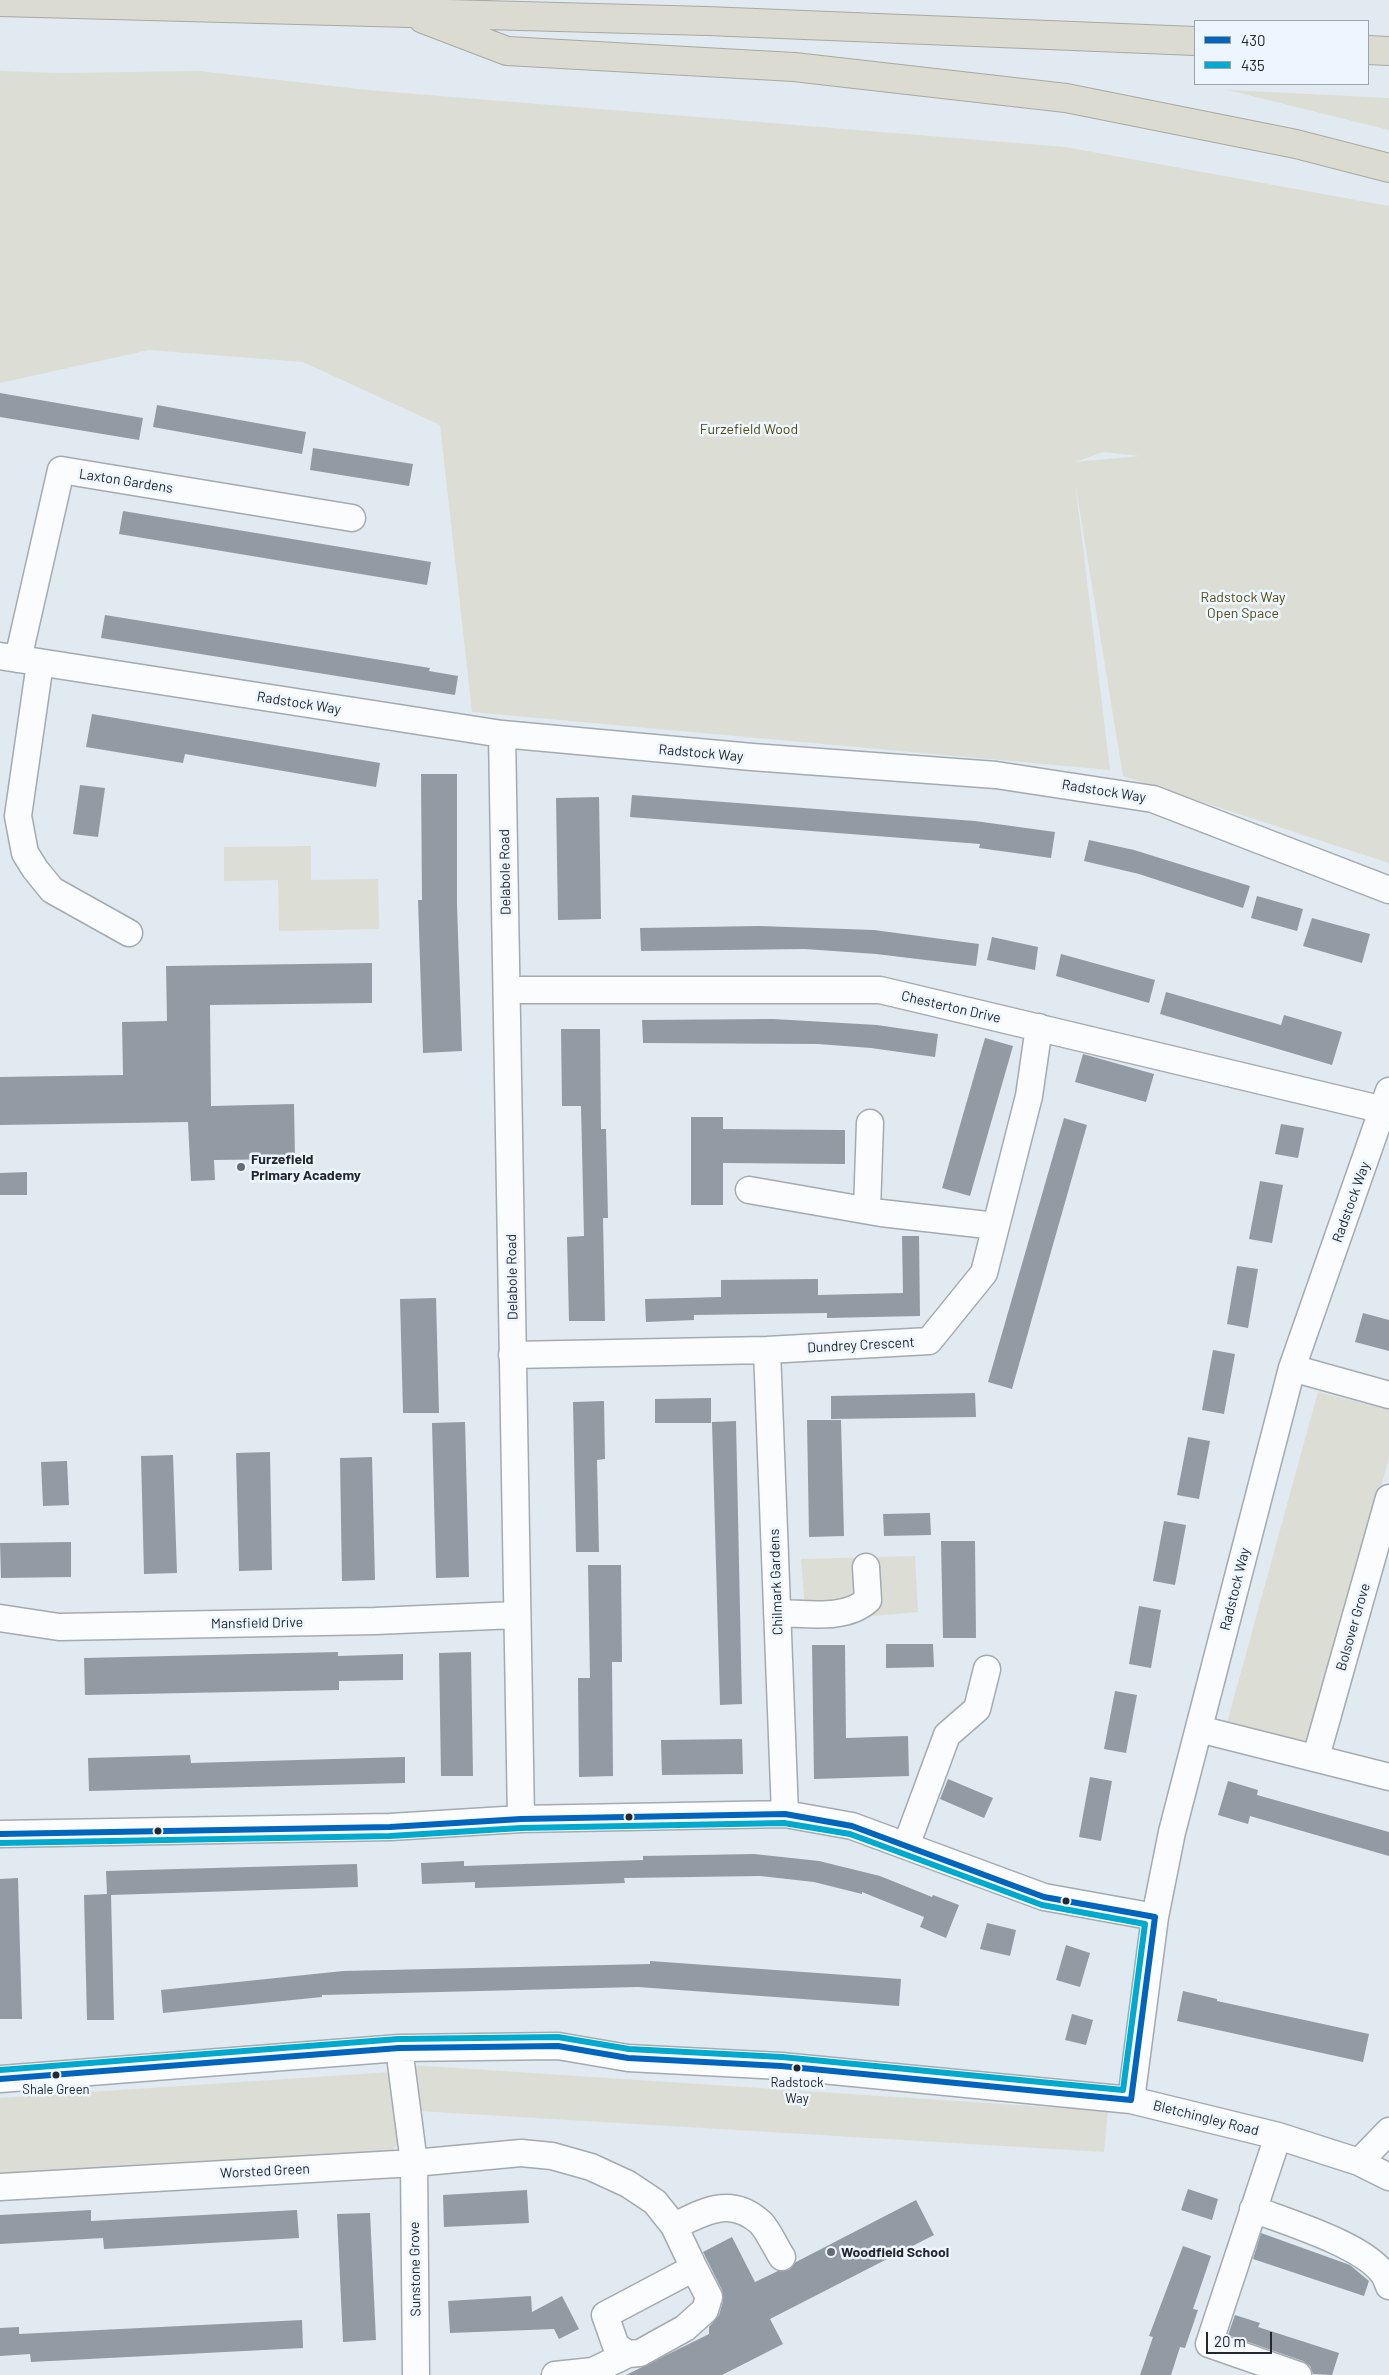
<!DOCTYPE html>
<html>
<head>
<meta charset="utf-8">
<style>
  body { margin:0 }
  #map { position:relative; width:1389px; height:2375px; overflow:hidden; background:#e1e9f1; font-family:Barlow,sans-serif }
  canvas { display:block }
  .legend { position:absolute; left:1194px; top:20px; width:175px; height:65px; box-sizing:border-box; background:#edf6ff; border:1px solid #9ca4ab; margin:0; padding:6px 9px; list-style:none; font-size:15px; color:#23282e }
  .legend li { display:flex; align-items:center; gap:10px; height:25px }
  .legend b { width:25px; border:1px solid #9ca4ab }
  .scale { position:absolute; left:1206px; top:2332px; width:66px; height:22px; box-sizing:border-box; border:2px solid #23282e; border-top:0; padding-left:6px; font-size:15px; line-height:18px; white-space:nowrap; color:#23282e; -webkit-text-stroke:4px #edf6ff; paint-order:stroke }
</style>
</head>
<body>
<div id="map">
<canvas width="1389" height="2375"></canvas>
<ul class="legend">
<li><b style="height:6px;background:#0065bd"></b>430</li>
<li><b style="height:6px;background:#00a9ce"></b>435</li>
</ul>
<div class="scale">20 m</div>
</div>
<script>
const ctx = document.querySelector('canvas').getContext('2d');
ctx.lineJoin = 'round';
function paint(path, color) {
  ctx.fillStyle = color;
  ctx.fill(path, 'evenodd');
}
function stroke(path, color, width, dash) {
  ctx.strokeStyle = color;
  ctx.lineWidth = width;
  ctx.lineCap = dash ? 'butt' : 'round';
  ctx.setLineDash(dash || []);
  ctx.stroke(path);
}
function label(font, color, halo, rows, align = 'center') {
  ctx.font = font + ' Barlow,sans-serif';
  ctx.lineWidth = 5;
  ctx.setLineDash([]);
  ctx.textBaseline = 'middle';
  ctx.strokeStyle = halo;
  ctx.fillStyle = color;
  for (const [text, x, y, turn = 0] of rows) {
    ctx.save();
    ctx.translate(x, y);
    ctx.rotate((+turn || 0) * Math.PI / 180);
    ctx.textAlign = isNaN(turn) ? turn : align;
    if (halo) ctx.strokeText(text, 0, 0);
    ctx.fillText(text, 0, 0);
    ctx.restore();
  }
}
paint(new Path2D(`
  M 0,71 L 61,73 L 199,71 L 367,90 L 1065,147 L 1389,206 L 1389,863 L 1123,776 L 1075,482 L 1110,770 L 472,712 L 440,425 L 303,362 L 149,350 L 0,383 ZM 1103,452 L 1140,456 L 1075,462 Z
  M 1228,90 L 1389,98 L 1389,130 Z
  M 311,846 L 311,880 L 378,879 L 379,929 L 279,931 L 278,880 L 224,881 L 224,847 Z
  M 1318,1392 L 1389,1410 L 1389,1458 L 1310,1743 L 1227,1723 Z
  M 915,1556 L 918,1612 L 806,1622 L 801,1559 Z
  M 411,2065 L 1108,2111 L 1104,2152 L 419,2111 Z
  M 392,2072 L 399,2143 L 389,2153 L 0,2174 L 0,2098 Z`), '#dcddd5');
paint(new Path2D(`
  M 0,393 L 143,418 L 139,440 L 0,417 Z
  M 157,405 L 306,432 L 302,454 L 153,427 Z
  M 313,448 L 413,464 L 409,486 L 310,470 Z
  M 123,511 L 431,562 L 427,585 L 119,534 Z
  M 105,615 L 430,668 L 429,671 L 458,676 L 455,695 L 101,638 Z
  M 92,714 L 380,763 L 376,787 L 185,754 L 183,763 L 86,747 Z
  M 421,774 L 457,774 L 457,905 L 462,1051 L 423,1053 L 418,900 L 422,900 Z
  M 80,785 L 105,788 L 98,837 L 73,834 Z
  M 632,795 L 975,821 L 1055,832 L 1051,858 L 979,848 L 980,844 L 630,817 Z
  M 599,797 L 601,919 L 558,920 L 556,798 Z
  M 1089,840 L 1134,850 L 1250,886 L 1243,908 L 1139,874 L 1084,861 Z
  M 1257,896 L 1303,909 L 1297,931 L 1251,918 Z
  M 1312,918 L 1370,934 L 1362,963 L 1303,946 Z
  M 759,926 L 874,930 L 979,944 L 976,966 L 876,954 L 805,949 L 641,951 L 640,928 Z
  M 992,937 L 1038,947 L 1035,970 L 987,960 Z
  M 1061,954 L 1155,980 L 1149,1003 L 1056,976 Z
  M 372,963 L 372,1003 L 210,1005 L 211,1106 L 294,1104 L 295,1159 L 214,1160 L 215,1180 L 191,1181 L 188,1122 L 0,1125 L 0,1077 L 123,1075 L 122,1022 L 167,1021 L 166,966 Z
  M 1166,992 L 1281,1025 L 1284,1015 L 1342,1032 L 1332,1065 L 1160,1014 Z
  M 773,1019 L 877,1025 L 938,1034 L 935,1057 L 871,1048 L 818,1044 L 643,1043 L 642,1020 Z
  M 561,1029 L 600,1029 L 601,1129 L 606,1129 L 608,1218 L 603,1218 L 605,1321 L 569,1321 L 567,1237 L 584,1236 L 581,1106 L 562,1106 Z
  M 985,1038 L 1013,1046 L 970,1196 L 942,1188 Z
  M 1083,1054 L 1154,1074 L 1146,1102 L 1075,1082 Z
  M 691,1117 L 723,1117 L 723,1129 L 845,1130 L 845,1164 L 723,1163 L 723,1205 L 691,1205 Z
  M 1064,1118 L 1087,1125 L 1012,1389 L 988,1382 Z
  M 1281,1124 L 1304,1128 L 1298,1158 L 1275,1154 Z
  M 27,1172 L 27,1195 L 0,1195 L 0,1173 Z
  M 1260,1181 L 1283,1185 L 1272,1243 L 1249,1239 Z
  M 902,1236 L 919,1236 L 920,1316 L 827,1318 L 827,1313 L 694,1315 L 694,1320 L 646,1322 L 645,1299 L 721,1297 L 721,1280 L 818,1279 L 818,1295 L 903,1293 Z
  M 1237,1266 L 1258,1269 L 1248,1328 L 1227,1324 Z
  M 436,1298 L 439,1413 L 403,1413 L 400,1299 Z
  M 1363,1313 L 1389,1320 L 1389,1351 L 1355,1342 Z
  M 1213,1350 L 1235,1354 L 1224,1414 L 1202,1410 Z
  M 975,1393 L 976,1417 L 831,1419 L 831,1396 Z
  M 711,1398 L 711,1423 L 655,1423 L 655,1399 Z
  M 604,1401 L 605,1459 L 597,1460 L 599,1552 L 576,1552 L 573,1402 Z
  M 807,1420 L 841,1420 L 844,1536 L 809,1537 Z
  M 736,1421 L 742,1704 L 720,1705 L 712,1422 Z
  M 465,1422 L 469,1577 L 436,1578 L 432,1423 Z
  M 1188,1437 L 1210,1441 L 1199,1499 L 1177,1495 Z
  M 270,1452 L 272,1570 L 239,1571 L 236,1453 Z
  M 173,1455 L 177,1573 L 144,1574 L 141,1456 Z
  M 372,1457 L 375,1580 L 342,1581 L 340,1458 Z
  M 67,1461 L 69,1505 L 43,1506 L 41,1462 Z
  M 930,1513 L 931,1535 L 884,1536 L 883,1514 Z
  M 1164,1521 L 1186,1525 L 1175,1585 L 1153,1581 Z
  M 941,1541 L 975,1541 L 976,1638 L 943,1638 Z
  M 71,1542 L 71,1577 L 1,1578 L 0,1543 Z
  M 588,1565 L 621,1565 L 622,1662 L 612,1662 L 613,1776 L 579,1777 L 578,1678 L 590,1678 Z
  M 1139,1606 L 1161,1610 L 1151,1668 L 1129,1664 Z
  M 886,1644 L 933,1644 L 934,1667 L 886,1668 Z
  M 812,1645 L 845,1645 L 846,1738 L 908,1736 L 909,1776 L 814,1779 Z
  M 338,1652 L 338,1656 L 403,1654 L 403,1680 L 339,1681 L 339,1690 L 85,1695 L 84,1658 Z
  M 471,1652 L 473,1776 L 441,1776 L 439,1653 Z
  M 1115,1691 L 1137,1695 L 1126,1753 L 1104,1749 Z
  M 742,1739 L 743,1774 L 662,1775 L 661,1740 Z
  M 190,1755 L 191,1763 L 405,1757 L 405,1783 L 89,1791 L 88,1758 Z
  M 1090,1777 L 1112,1781 L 1101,1841 L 1079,1837 Z
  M 948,1779 L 993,1798 L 984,1818 L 940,1799 Z
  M 1228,1781 L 1258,1790 L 1257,1795 L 1389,1832 L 1389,1856 L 1250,1816 L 1248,1824 L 1218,1815 Z
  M 754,1854 L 819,1861 L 880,1876 L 932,1897 L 933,1895 L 959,1905 L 946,1938 L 920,1927 L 924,1917 L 862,1892 L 862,1894 L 814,1882 L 760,1876 L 624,1878 L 625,1883 L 475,1888 L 475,1882 L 422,1884 L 421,1863 L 464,1861 L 464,1866 L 643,1860 L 643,1856 Z
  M 357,1864 L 358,1887 L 111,1895 L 114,2020 L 87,2020 L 84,1895 L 107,1894 L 106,1871 Z
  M 18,1878 L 22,2019 L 0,2019 L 0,1879 Z
  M 987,1923 L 1016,1930 L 1010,1956 L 980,1949 Z
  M 1066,1945 L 1090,1953 L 1080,1987 L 1056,1980 Z
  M 650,1961 L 901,1979 L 899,2006 L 638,1987 L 322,1995 L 322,1997 L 163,2013 L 161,1990 L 343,1971 L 650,1964 Z
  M 1183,1991 L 1217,1999 L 1217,2001 L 1369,2034 L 1363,2062 L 1177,2021 Z
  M 1072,2014 L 1093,2020 L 1086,2045 L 1065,2040 Z
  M 1188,2189 L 1218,2199 L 1212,2220 L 1181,2210 Z
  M 527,2190 L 529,2223 L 444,2227 L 443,2195 Z
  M 916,2200 L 934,2235 L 770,2319 L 783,2344 L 722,2375 L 626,2375 L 709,2334 L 709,2327 L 719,2315 L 723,2301 L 722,2290 L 703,2252 L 732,2237 L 755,2282 L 778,2271 L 789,2270 L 796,2262 Z
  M 91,2210 L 91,2221 L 297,2210 L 299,2238 L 104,2249 L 103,2238 L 0,2244 L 0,2215 Z
  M 370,2213 L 376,2340 L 343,2342 L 337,2214 Z
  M 1261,2233 L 1350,2265 L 1369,2281 L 1364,2296 L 1253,2259 Z
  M 1183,2246 L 1211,2256 L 1193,2309 L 1198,2310 L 1185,2348 L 1180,2347 L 1171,2375 L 1140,2375 L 1153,2337 L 1149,2336 Z
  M 531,2296 L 532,2312 L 562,2296 L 579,2329 L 559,2339 L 554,2329 L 450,2333 L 448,2301 Z
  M 1235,2315 L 1260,2323 L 1258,2327 L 1339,2353 L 1332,2375 L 1313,2374 L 1310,2366 L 1303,2361 L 1228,2335 Z
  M 302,2320 L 303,2348 L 31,2362 L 30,2354 L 0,2356 L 0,2328 L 19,2327 L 19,2334 Z`), '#929ba3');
const minor = new Path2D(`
  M 0,656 L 502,734 L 752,757 L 996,775 L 1153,799 L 1389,890
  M 18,659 L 61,470 L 352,518
  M 40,663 L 18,816 L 25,853 L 35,869 L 52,890 L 129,933
  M 502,734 C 511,1096 512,1458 521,1819
  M 508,990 L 880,990 L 1384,1110
  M 749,1190 L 881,1213 L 996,1226
  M 867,1210 L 870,1123
  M 767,1350 L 785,1814
  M 512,1355 L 767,1350 L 929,1341 L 984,1273 L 1029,1096 L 1039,1027
  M 1292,1368 L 1389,1395
  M 777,1613 C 806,1613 845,1621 868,1600 L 866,1567
  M 0,1618 L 59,1627 L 375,1621 L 516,1615
  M 1199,1729 L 1389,1777
  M 1316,1757 L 1389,1498
  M 0,1834 L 390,1827 L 521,1819 L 785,1814 L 852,1826 L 1044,1897 L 1155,1917
  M 906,1846 L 947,1735 L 977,1709 L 987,1669
  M 0,2079 L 399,2048 L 558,2046 L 628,2058 L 781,2066 L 1131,2100 L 1278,2136 L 1359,2162 L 1389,2177
  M 1131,2100 L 1155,1917 L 1172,1832 L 1292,1368 L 1389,1091
  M 1278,2136 L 1209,2344 L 1298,2375
  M 1359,2162 L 1389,2131
  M 0,2187 L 414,2163 L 399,2048
  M 1253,2209 C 1287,2222 1360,2244 1382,2272 C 1385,2275 1387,2281 1389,2286
  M 674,2226 C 704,2212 731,2195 761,2223 C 769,2232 775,2246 782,2257
  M 416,2375 L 414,2163 L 521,2153 L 552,2156 L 591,2167 L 628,2184 L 655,2202 L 674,2226 L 694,2268 L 605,2315 L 616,2346 L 628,2354 L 640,2353 L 685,2328 L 705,2310 L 709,2297 L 694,2268
  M 555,2375 L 593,2371 L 628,2354`);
const highway = new Path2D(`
  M 0,2 L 707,21 L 1195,41
  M 423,19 L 507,51 L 794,67 L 1066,98 L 1296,144 L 1389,168
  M 1368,50 L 1389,51`);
stroke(minor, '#a4aab1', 29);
stroke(highway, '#a7a9a2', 30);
stroke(minor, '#fafcfd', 26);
stroke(highway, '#dbdbd2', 28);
stroke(new Path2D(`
  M 0,1834 L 390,1827 L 521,1819 L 785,1814 L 852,1826 L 1044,1897 L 1155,1917 L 1131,2100 L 781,2066 L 628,2058 L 558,2046 L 399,2048 L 0,2079`), '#0065bd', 6);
stroke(new Path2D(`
  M 0,2070 L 398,2039 L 558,2037 L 629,2049 L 782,2057 L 1123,2090 L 1145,1924 L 1042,1905 L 850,1834 L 784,1823 L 521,1828 L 390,1836 L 0,1843`), '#00a9ce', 6);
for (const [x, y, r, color] of [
  [241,1167,5,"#666c72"],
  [629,1817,4.5,"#23282e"],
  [158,1831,4.5,"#23282e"],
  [1066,1901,4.5,"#23282e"],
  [797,2068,4.5,"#23282e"],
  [56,2075,4.5,"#23282e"],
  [831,2252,5,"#666c72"]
]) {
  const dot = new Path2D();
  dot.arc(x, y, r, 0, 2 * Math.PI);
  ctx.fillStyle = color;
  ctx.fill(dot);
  stroke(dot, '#edf6ff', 2);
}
label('13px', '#23282e', '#edf6ff', [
  ["Radstock",797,2083],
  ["Way",797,2099],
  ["Shale Green",56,2090]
]);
label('14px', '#544c0f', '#edf6ff', [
  ["Furzefield Wood",749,429],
  ["Radstock Way",1243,597],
  ["Open Space",1243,613]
]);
label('14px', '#23282e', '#edf6ff', [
  ["Laxton Gardens",126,481,9],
  ["Radstock Way",299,703,9],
  ["Radstock Way",701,753,5],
  ["Radstock Way",1104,791,9],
  ["Delabole Road",505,872,-91],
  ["Chesterton Drive",951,1007,13],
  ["Radstock Way",1351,1202,-70],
  ["Delabole Road",512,1277,-91],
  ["Dundrey Crescent",861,1345,-3],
  ["Chilmark Gardens",776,1582,-92],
  ["Radstock Way",1235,1589,-76],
  ["Mansfield Drive",257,1623,-1],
  ["Bolsover Grove",1353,1627,-74],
  ["Bletchingley Road",1206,2118,14],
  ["Worsted Green",265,2171,-3],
  ["Sunstone Grove",415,2269,-91]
]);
label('bold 14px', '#23282e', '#edf6ff', [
  ["Furzefield",251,1159],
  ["Primary Academy",251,1175],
  ["Woodfield School",841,2252]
], 'left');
</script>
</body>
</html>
